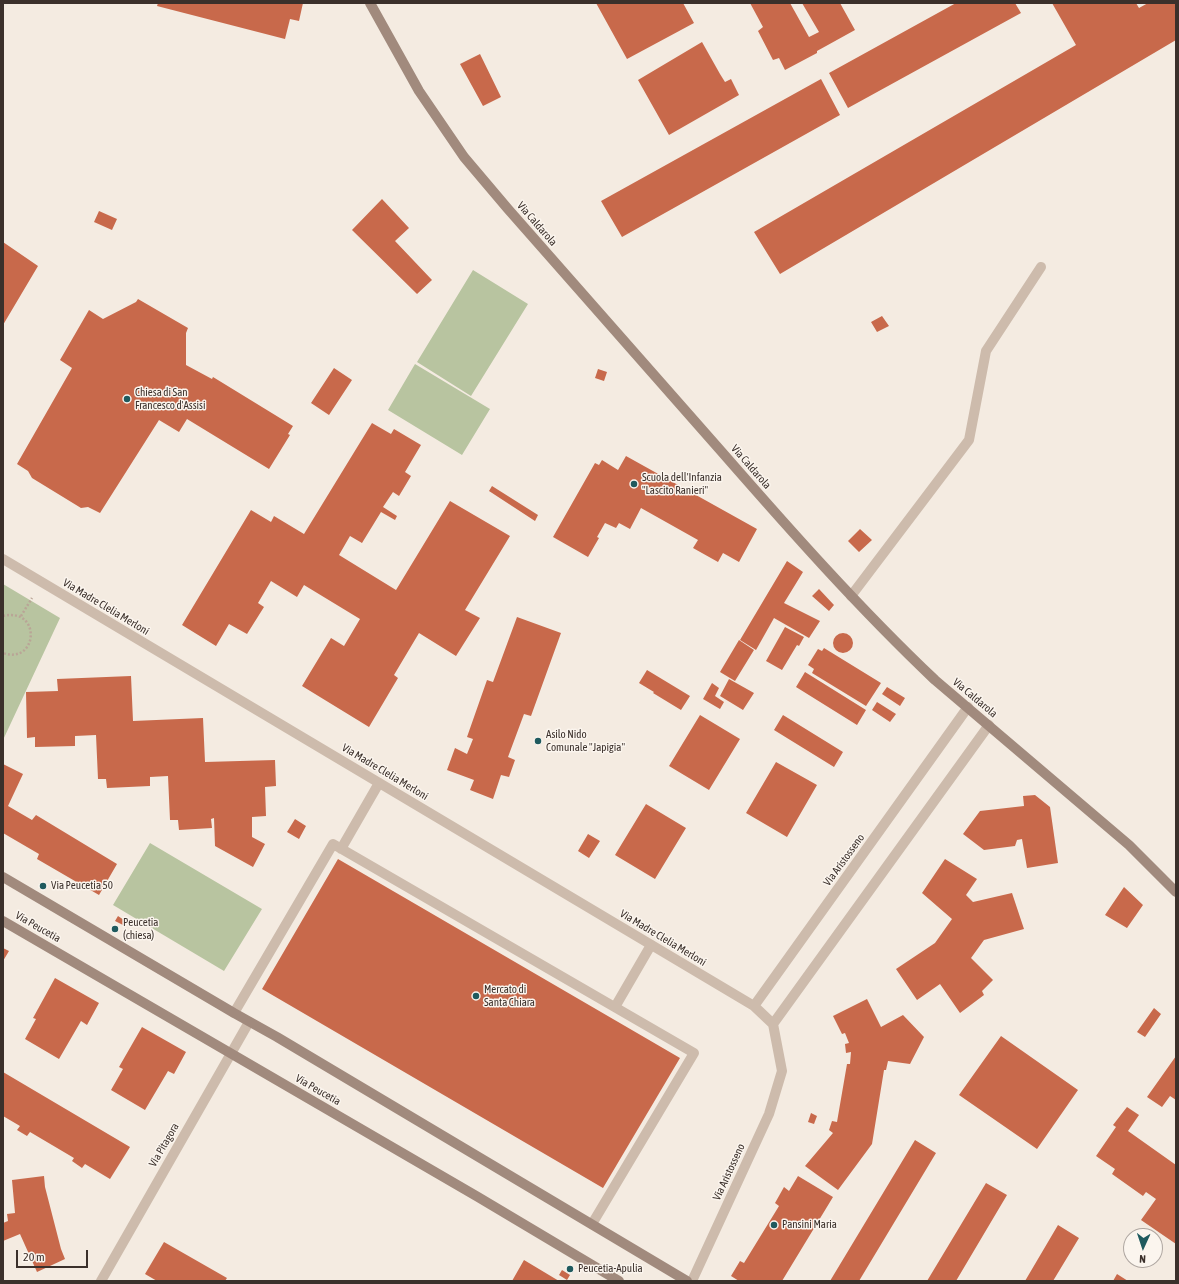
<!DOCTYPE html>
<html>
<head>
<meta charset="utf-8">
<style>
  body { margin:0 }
  #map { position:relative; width:1179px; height:1284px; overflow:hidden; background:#f4ebe1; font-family:"Asap Condensed",sans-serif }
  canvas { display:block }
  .frame { position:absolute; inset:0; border:4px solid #3b302b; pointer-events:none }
  .north { position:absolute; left:1123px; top:1228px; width:40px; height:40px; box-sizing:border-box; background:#fbf5ee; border:1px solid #aea6a0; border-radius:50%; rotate:183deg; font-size:11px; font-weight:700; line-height:16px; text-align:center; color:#3b302b }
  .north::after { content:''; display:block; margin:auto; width:14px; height:18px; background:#1f5a5e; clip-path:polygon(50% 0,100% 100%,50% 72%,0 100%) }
  .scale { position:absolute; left:16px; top:1250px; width:72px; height:18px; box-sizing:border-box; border:2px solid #3b302b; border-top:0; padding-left:5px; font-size:12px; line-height:14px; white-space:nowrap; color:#3b302b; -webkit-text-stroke:3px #fbf5ee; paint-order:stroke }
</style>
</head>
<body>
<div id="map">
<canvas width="1179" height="1284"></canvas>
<div class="frame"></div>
<div class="north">N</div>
<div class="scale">20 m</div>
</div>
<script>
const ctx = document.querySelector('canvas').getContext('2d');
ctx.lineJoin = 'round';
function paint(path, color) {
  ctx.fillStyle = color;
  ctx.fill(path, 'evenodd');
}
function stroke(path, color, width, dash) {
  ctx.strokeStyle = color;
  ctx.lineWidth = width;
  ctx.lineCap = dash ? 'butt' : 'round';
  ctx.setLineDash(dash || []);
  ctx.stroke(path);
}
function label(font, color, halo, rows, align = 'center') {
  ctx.font = font + ' "Asap Condensed",sans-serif';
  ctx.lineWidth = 3;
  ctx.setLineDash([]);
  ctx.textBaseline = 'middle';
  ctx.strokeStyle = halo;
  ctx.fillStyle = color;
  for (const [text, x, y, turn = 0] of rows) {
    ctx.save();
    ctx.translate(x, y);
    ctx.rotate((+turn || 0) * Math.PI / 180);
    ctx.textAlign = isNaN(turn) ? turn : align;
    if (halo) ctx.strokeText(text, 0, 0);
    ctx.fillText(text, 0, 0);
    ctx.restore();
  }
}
paint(new Path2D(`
  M 473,270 L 528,304 L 471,396 L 417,362 Z
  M 415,364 L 490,409 L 462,455 L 388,410 Z
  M 3,584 L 60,618 L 3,740 Z
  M 150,843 L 262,909 L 224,971 L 113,905 Z`), '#b8c4a0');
paint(new Path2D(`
  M 158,3 L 303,3 L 299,21 L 290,19 L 285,39 L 157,6 Z
  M 596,3 L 683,3 L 694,23 L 627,59 Z
  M 750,3 L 790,3 L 809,37 L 819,32 L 802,3 L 840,3 L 855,30 L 817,51 L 817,53 L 785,70 L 779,58 L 773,60 L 758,31 L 763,27 Z
  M 956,3 L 1015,3 L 1021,13 L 848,108 L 829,73 Z
  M 1052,3 L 1136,3 L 1139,8 L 1148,3 L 1176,3 L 1176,40 L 780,274 L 754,232 L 1076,45 Z
  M 702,42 L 720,74 L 725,82 L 731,79 L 739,95 L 669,135 L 638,80 Z
  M 480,54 L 501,97 L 483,106 L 460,64 Z
  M 821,79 L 840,115 L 622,237 L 601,201 Z
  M 382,199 L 409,228 L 395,241 L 432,280 L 417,294 L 352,230 Z
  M 99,211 L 117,219 L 112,230 L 94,222 Z
  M 3,242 L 38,266 L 3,325 Z
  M 138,299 L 188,328 L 186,333 L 186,365 L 212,379 L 213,377 L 293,426 L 288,434 L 290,435 L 269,469 L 187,419 L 179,432 L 159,420 L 100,513 L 88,507 L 81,508 L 32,478 L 28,471 L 17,464 L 72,368 L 60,360 L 89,310 L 103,319 L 136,302 Z
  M 882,316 L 889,326 L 877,332 L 871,322 Z
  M 334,368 L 352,380 L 329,415 L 311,403 Z
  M 598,369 L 607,372 L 604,381 L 595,378 Z
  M 372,423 L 391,434 L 394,429 L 421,445 L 405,472 L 411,476 L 399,496 L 393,492 L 383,507 L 397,516 L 395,520 L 381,512 L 362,543 L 350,536 L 339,555 L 396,590 L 450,501 L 510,536 L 465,610 L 480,618 L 456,656 L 419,633 L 394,675 L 398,678 L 369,727 L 302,686 L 331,638 L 344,646 L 360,619 L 304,585 L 297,597 L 271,581 L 258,603 L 264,607 L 247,634 L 229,624 L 216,646 L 182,625 L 251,510 L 271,522 L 274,516 L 304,534 Z
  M 626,456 L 757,529 L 739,562 L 723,553 L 718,562 L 693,548 L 698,540 L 641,508 L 630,529 L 619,523 L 616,528 L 605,523 L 597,537 L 599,538 L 588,557 L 553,537 L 595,463 L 599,465 L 602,460 L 618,470 Z
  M 492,486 L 538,515 L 535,521 L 489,491 Z
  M 860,529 L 872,540 L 859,552 L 848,541 Z
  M 787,561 L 803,572 L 784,603 L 820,621 L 809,638 L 774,618 L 756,650 L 740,640 Z
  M 819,589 L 834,605 L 829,611 L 812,596 Z
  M 517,617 L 561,633 L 531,716 L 524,714 L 508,757 L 515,760 L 509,777 L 501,775 L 493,799 L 470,790 L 474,780 L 447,770 L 455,748 L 467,754 L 473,739 L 467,737 L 487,680 L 493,682 Z
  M 785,627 L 804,637 L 799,646 L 797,645 L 782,670 L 766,661 Z
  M833 643a10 10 0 1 1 20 0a10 10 0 1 1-20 0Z
  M 739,640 L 754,650 L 735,681 L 720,672 Z
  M 824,648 L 881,683 L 866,706 L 812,673 L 814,669 L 808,665 L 818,649 L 822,651 Z
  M 647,670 L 690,696 L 681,710 L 653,693 L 654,692 L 639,683 Z
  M 805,672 L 866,710 L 857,725 L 796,687 Z
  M 131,676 L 133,721 L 203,718 L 205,762 L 275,760 L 276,786 L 265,787 L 266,816 L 252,817 L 252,837 L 265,844 L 253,867 L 215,846 L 214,818 L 211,819 L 212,828 L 179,830 L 178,820 L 170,820 L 168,776 L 150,777 L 150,786 L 107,788 L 106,779 L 98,779 L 96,735 L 75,736 L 75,746 L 35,747 L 35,737 L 27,738 L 26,692 L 58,691 L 57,679 Z
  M 729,679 L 754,693 L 743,710 L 720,696 Z
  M 712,683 L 719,688 L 715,696 L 724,702 L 720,709 L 703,699 Z
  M 887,687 L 905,698 L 900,706 L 882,694 Z
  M 877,702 L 896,714 L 890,722 L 872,710 Z
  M 700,715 L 740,739 L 709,790 L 669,766 Z
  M 783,715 L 843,752 L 834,767 L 774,730 Z
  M 776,762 L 817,785 L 787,837 L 746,813 Z
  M 3,764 L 23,774 L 8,806 L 32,820 L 36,815 L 117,864 L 99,895 L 37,859 L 39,854 L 3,833 Z
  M 1035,795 L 1050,807 L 1058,863 L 1027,868 L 1022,839 L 1017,840 L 1015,846 L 984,850 L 963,834 L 980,811 L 1024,806 L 1023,796 Z
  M 646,804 L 686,828 L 655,879 L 615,855 Z
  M 295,819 L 306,826 L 299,839 L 287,832 Z
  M 588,834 L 600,841 L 589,858 L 578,851 Z
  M 338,859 L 680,1058 L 603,1188 L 262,989 Z
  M 945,859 L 977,879 L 966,895 L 973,902 L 1012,893 L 1024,929 L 984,940 L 971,958 L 993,980 L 982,991 L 984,995 L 960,1013 L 940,984 L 917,1000 L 896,969 L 935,943 L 952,919 L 922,893 Z
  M 1124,887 L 1143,905 L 1127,928 L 1105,915 Z
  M 118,916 L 127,922 L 125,926 L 115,921 Z
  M 3,948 L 9,951 L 3,961 Z
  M 55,978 L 99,1003 L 87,1025 L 81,1021 L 59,1059 L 25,1039 L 36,1019 L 33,1018 Z
  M 867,999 L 881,1027 L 903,1015 L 924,1037 L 910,1064 L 888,1061 L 886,1070 L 884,1070 L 872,1144 L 838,1190 L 805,1166 L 833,1133 L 829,1130 L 832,1121 L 837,1122 L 847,1064 L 850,1064 L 851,1052 L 846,1053 L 845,1044 L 849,1043 L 845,1033 L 842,1034 L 833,1016 Z
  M 1154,1008 L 1161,1014 L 1145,1037 L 1137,1032 Z
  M 142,1027 L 186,1052 L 174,1074 L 168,1071 L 145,1110 L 111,1090 L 123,1069 L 119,1067 Z
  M 1001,1036 L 1078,1090 L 1037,1149 L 959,1095 Z
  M 1176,1056 L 1176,1100 L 1170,1096 L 1162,1107 L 1147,1097 Z
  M 3,1072 L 130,1147 L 110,1179 L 85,1164 L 82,1168 L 72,1161 L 74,1158 L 30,1132 L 27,1136 L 17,1130 L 20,1126 L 3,1116 Z
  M 1127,1107 L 1139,1115 L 1128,1131 L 1176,1165 L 1176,1244 L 1141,1220 L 1156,1199 L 1146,1192 L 1143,1196 L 1112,1174 L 1115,1169 L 1096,1156 L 1116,1127 L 1113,1125 Z
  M 811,1113 L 817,1116 L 814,1124 L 808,1122 Z
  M 915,1140 L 936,1153 L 859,1281 L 830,1281 Z
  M 44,1176 L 45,1187 L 61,1249 L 65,1259 L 37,1272 L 20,1234 L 3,1241 L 3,1223 L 8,1221 L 7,1214 L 15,1213 L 12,1180 Z
  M 798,1176 L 833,1197 L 782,1281 L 739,1281 L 731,1276 L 740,1261 L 744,1263 L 779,1206 L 775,1203 L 784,1187 L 789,1191 Z
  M 986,1183 L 1007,1195 L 956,1281 L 927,1281 Z
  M 1058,1225 L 1079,1238 L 1053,1281 L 1025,1281 Z
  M 164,1242 L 227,1278 L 225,1281 L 157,1281 L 145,1274 Z
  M 524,1260 L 559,1281 L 512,1281 Z
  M 562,1270 L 570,1275 L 567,1280 L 559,1275 Z
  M 1117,1274 L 1128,1281 L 1113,1281 Z`), '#c8694b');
stroke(new Path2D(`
  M 3,616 C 42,607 38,665 3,653
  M 21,616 L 32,598`), '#b9a596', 2.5, [2, 2]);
stroke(new Path2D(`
  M 851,596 L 969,440 L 986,351 L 1041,267
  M 341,849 L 379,783
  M 615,1007 L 651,945
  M 234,1013 L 333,844 L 694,1053 L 592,1224`), '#cdbbac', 10);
stroke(new Path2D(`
  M 3,559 L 754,1006 L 773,1024 L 782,1071 L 769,1114 L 692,1281
  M 754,1006 L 968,707
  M 773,1024 L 989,725
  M 101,1281 L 249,1022`), '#cdbbac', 10);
stroke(new Path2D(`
  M 370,3 L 419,91 L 464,157 L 508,209 C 579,290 650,371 721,451 C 790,530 859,608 935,680 L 1129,845 L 1176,892
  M 3,877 L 234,1013 L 277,1037 L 687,1281
  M 3,921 L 478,1197 L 619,1281`), '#a18a7d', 10);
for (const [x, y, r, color] of [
  [127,399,4,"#1f5a5e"],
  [634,484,4,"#1f5a5e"],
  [538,741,4,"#1f5a5e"],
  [43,886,4,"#1f5a5e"],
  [115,929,4,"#1f5a5e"],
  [476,996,4,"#1f5a5e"],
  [774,1225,4,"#1f5a5e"],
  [570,1269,4,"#1f5a5e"]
]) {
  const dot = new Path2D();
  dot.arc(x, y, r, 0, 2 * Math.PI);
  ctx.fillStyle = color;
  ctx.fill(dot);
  stroke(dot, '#fbf5ee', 1.5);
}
label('11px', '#3b302b', '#fbf5ee', [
  ["Via Caldarola",537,224,49],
  ["Via Caldarola",751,467,49],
  ["Via Madre Clelia Merloni",106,607,31],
  ["Via Caldarola",975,698,40],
  ["Via Madre Clelia Merloni",385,772,31],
  ["Via Aristosseno",844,860,-54],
  ["Via Peucetia",38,927,30],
  ["Via Madre Clelia Merloni",663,938,31],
  ["Via Peucetia",318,1090,30],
  ["Via Pitagora",164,1145,-60],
  ["Via Aristosseno",729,1172,-65]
]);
label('11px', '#3b302b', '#fbf5ee', [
  ["Chiesa di San",135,393],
  ["Francesco d'Assisi",135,406],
  ["Scuola dell'Infanzia",642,478],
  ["\"Lascito Ranieri\"",642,491],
  ["Asilo Nido",546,735],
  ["Comunale \"Japigia\"",546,748],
  ["Via Peucetia 50",51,886],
  ["Peucetia",123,923],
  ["(chiesa)",123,936],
  ["Mercato di",484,990],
  ["Santa Chiara",484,1003],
  ["Pansini Maria",782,1225],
  ["Peucetia-Apulia",578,1269]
], 'left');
</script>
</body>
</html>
